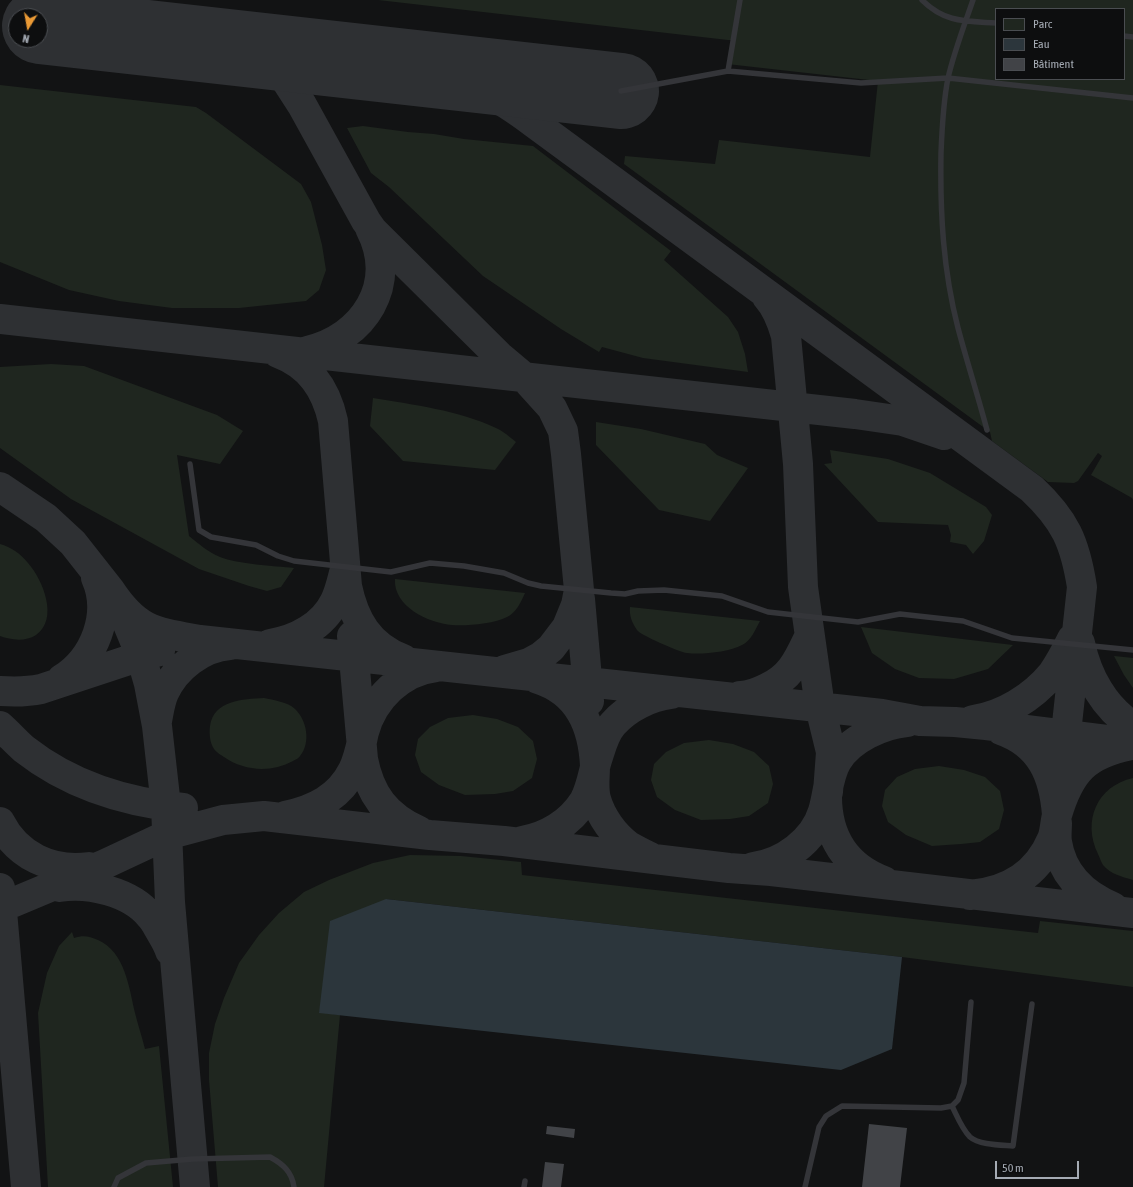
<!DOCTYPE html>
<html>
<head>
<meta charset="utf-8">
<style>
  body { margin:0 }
  #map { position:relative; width:1133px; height:1187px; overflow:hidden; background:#121314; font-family:"Asap Condensed",sans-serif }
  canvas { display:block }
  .legend { position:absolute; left:995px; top:8px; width:130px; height:72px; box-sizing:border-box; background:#0d0e0f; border:1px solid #4a4d51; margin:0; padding:5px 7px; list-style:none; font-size:12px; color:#a5abb4 }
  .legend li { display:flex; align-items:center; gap:8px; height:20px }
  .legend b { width:20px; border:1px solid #4a4d51 }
  .north { position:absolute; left:8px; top:8px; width:40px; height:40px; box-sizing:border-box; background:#0d0e0f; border:1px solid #4a4d51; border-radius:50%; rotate:191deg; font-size:11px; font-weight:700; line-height:16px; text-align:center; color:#a5abb4 }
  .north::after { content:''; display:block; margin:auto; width:14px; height:18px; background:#e99935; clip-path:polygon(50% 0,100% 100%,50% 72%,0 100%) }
  .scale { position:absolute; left:995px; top:1161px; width:84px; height:18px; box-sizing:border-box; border:2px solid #a5abb4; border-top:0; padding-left:5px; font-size:12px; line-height:14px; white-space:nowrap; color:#a5abb4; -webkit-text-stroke:3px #0d0e0f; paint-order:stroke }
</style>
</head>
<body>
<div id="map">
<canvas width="1133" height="1187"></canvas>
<ul class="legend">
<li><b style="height:11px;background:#1f261f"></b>Parc</li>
<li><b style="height:11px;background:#2c363c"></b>Eau</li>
<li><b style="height:11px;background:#414347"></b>Bâtiment</li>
</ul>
<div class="north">N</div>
<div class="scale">50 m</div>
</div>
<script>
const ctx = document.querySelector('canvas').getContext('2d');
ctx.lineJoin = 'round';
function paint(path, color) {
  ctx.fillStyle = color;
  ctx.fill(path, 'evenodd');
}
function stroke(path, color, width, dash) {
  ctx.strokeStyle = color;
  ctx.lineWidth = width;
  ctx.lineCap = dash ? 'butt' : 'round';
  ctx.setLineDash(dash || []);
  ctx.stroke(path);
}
paint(new Path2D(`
  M 378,0 L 1133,0 L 1133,500 L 1132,498 L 1091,475 L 1102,456 L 1098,453 L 1078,481 L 1074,483 L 1048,482 L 992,441 L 990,432 L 624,164 L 625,156 L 715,164 L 719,140 L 870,157 L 878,81 L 727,64 L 732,40 L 728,40 ZM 996,9 L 1124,9 L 1124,79 L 996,79 Z
  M 0,85 L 196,107 L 206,113 L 301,184 L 311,202 L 322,245 L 326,270 L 319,290 L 306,301 L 239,308 L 172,308 L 119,301 L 69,290 L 0,262 Z
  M 363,126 L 408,132 L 434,134 L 464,139 L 533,146 L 671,251 L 664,260 L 728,317 L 738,332 L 745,354 L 748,372 L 643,358 L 602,347 L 599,352 L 561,329 L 483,276 L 389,187 L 371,173 L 347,128 Z
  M 51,364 L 84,366 L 217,415 L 243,431 L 220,464 L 177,455 L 189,536 C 199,544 208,552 220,557 C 238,564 274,566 294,568 L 281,587 L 267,591 L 249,586 L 199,569 L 71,499 L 0,448 L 0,367 Z
  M 373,398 C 414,405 458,410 496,428 C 503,431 510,437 516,442 L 495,470 L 403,461 L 370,426 Z
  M 596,422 L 641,429 L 705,444 L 717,455 L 748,468 L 710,521 L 659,510 L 596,445 Z
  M 830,450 L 888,459 L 930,473 L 986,507 L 992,515 L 984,541 L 973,554 L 966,545 L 950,542 L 951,535 L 948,525 L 878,522 L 824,464 L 832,463 Z
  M 0,544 C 11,547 21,554 28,563 C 43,580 59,619 36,635 C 25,642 11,640 0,636 Z
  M 395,579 L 525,593 C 521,602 516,613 507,617 C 494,624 466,626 452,625 C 428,623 393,606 395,579 Z
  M 630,607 L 760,621 C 755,630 751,641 742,645 C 729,652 701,655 687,653 C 679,652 640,635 637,630 C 632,623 629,615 630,607 Z
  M 861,627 L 1013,645 L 988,669 L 954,679 L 919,678 L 895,669 L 872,653 Z
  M 1114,656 L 1133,658 L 1133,688 L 1124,675 Z
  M 264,698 C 273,700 288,702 295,709 C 307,720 311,743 300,756 C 299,758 295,760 293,761 C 271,773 244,771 224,757 C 221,755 216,752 214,749 C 210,743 209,734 210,726 C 214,700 243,699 264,698 Z
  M 473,715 L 497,719 L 518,727 L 533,741 L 537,759 L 532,778 L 513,791 L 495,794 L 465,795 L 439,785 L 421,772 L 415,755 L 418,739 L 430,727 L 448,718 Z
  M 709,740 L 733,744 L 754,752 L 769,766 L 773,784 L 768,803 L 749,816 L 730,819 L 701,820 L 675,810 L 657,797 L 651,780 L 654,764 L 666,752 L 684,743 Z
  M 939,766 L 964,770 L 985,777 L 1000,791 L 1004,810 L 999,829 L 980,842 L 961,844 L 932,846 L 906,835 L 888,822 L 882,806 L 885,790 L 897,777 L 915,769 Z
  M 1133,778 L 1133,880 C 1123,877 1110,874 1103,865 C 1101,862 1100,858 1098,854 C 1082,821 1097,786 1133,778 Z
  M 410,855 L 461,856 L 521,862 L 522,875 L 1038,933 L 1040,921 L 1133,931 L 1133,987 L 902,957 L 386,899 L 319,1012 L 340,1015 L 324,1187 L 218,1187 L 209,1080 L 209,1053 L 215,1024 L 224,998 L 239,963 L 259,935 L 279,913 L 304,892 L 329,880 L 373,863 Z
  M 72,932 L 74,938 C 83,935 89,936 98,940 C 125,952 129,987 135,1013 C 138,1025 142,1037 145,1049 L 159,1046 L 173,1187 L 48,1187 L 38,1013 L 47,973 L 59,946 Z`), '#1f261f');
paint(new Path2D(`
  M 386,899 L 902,957 L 892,1049 L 841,1070 L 319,1013 L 330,921 Z`), '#2c363c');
stroke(new Path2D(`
  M 224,46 L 257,56 L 272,65 L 282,74 L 302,105 L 366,221 L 373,231 L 499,356 L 524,377 L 552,408 L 563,431 L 566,454 L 579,590 L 576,605 L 567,627 L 551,648 L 540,657 L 529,663 L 505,670
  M 400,67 C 435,73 470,82 500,100 C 512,107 523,115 534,123 L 1032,489 C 1065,520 1075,542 1082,587 L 1057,815 C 1055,822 1055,832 1052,839 C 1037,875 1007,892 970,895
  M 767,297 C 777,308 782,322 786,336 L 798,464 L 803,587 L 820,707 L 831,752 L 828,792
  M 0,319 L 855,414 L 903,421 L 944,435
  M 307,351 C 364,338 399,284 370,228
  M 278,353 C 310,365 326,389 333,421 L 347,586 C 354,620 369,646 403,659
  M 0,487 L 46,518 L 73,543 L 110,590 L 127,622 L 141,656 L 149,684 L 157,726 L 166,806 L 170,902 L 195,1187
  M 110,590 C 137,631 155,632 200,640 L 882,714 L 920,721 L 955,722 L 986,725 L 1133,743
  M 580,599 L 589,701
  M 352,636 L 363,759 C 370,795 386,816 419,831
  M 1080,643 C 1087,676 1104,708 1133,726
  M 270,644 C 296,640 323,626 335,601 C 340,591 342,580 345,569
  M 62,679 C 95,658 112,614 96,578
  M 538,679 C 579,692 593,726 595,766 C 595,778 593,788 596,799 C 601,817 614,835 629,846 C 636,850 644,854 650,857
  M 0,691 C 15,692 27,692 41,689 L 141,656 L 160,651
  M 740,696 C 749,696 759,692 767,688 C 791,677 798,660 809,637
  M 973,720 C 1003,716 1033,697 1052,674 C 1060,663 1066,651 1072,639
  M 157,721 C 159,711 160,702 164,693 C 175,668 202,647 230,645
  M 0,726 C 8,733 16,742 24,749 C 71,786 125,802 183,808
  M 1001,730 C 1041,744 1054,775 1057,815 C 1070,771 1086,754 1131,745
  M 827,796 C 827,837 846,867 884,881
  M 285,816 C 314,810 339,798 353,770 C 359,758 361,745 364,732 C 373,699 401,671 436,667
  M 0,822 C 17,856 52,872 89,867
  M 1057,823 C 1057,829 1056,836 1057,842 C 1062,875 1084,895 1113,907
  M 522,841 C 547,837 570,823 584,801 C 591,789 593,773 597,760 C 601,748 604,734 613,724 C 628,707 650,697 671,694
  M 753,867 C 783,863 814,841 823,811 C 828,795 828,776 837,761 C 850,739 883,724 907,722
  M 59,887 C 88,882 131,892 150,916 C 154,920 157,926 160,931 C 164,938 168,944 170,951
  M 0,888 L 26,1187
  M 0,908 L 105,864 L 167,835 L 223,820 L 264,816 L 430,835 L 504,841 L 729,868 L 771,871 L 1133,913`), '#2e3033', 30);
stroke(new Path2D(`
  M 40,26 L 621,91`), '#2e3033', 76);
paint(new Path2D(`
  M 869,1124 L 907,1128 L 900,1187 L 862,1187 Z
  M 547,1126 L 575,1129 L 574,1138 L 546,1134 Z
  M 545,1162 L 564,1164 L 561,1187 L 542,1187 Z`), '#414347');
stroke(new Path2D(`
  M 740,0 L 728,71 L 861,83 L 948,78 L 1133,98
  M 922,0 C 945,23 966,21 996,23
  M 973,0 C 964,26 954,52 948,78 C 943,103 942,128 941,153 C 940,213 943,270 958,328 C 967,362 978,396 987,430
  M 1124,36 L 1133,37
  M 621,91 L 728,71
  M 190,464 L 199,530 L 211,537 L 256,545 L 278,556 L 294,561 L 391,572 L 430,563 L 464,566 L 504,573 L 528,583 L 541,586 L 611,593 L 625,594 L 638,591 L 664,590 L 722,596 L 768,612 L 858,622 L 900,614 L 963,621 L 1012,638 L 1133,650
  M 952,1106 C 957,1116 962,1129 970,1137 C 979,1145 1001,1145 1013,1146 L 1032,1004
  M 114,1187 L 118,1178 L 146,1163 L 193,1159 L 270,1157 C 283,1164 292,1172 294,1187
  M 524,1187 L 525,1181
  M 805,1187 L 819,1127 L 826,1116 L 842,1106 L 941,1108 L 952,1106 L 958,1100 L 964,1083 L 971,1002`), '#343539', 5.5);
</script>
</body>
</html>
